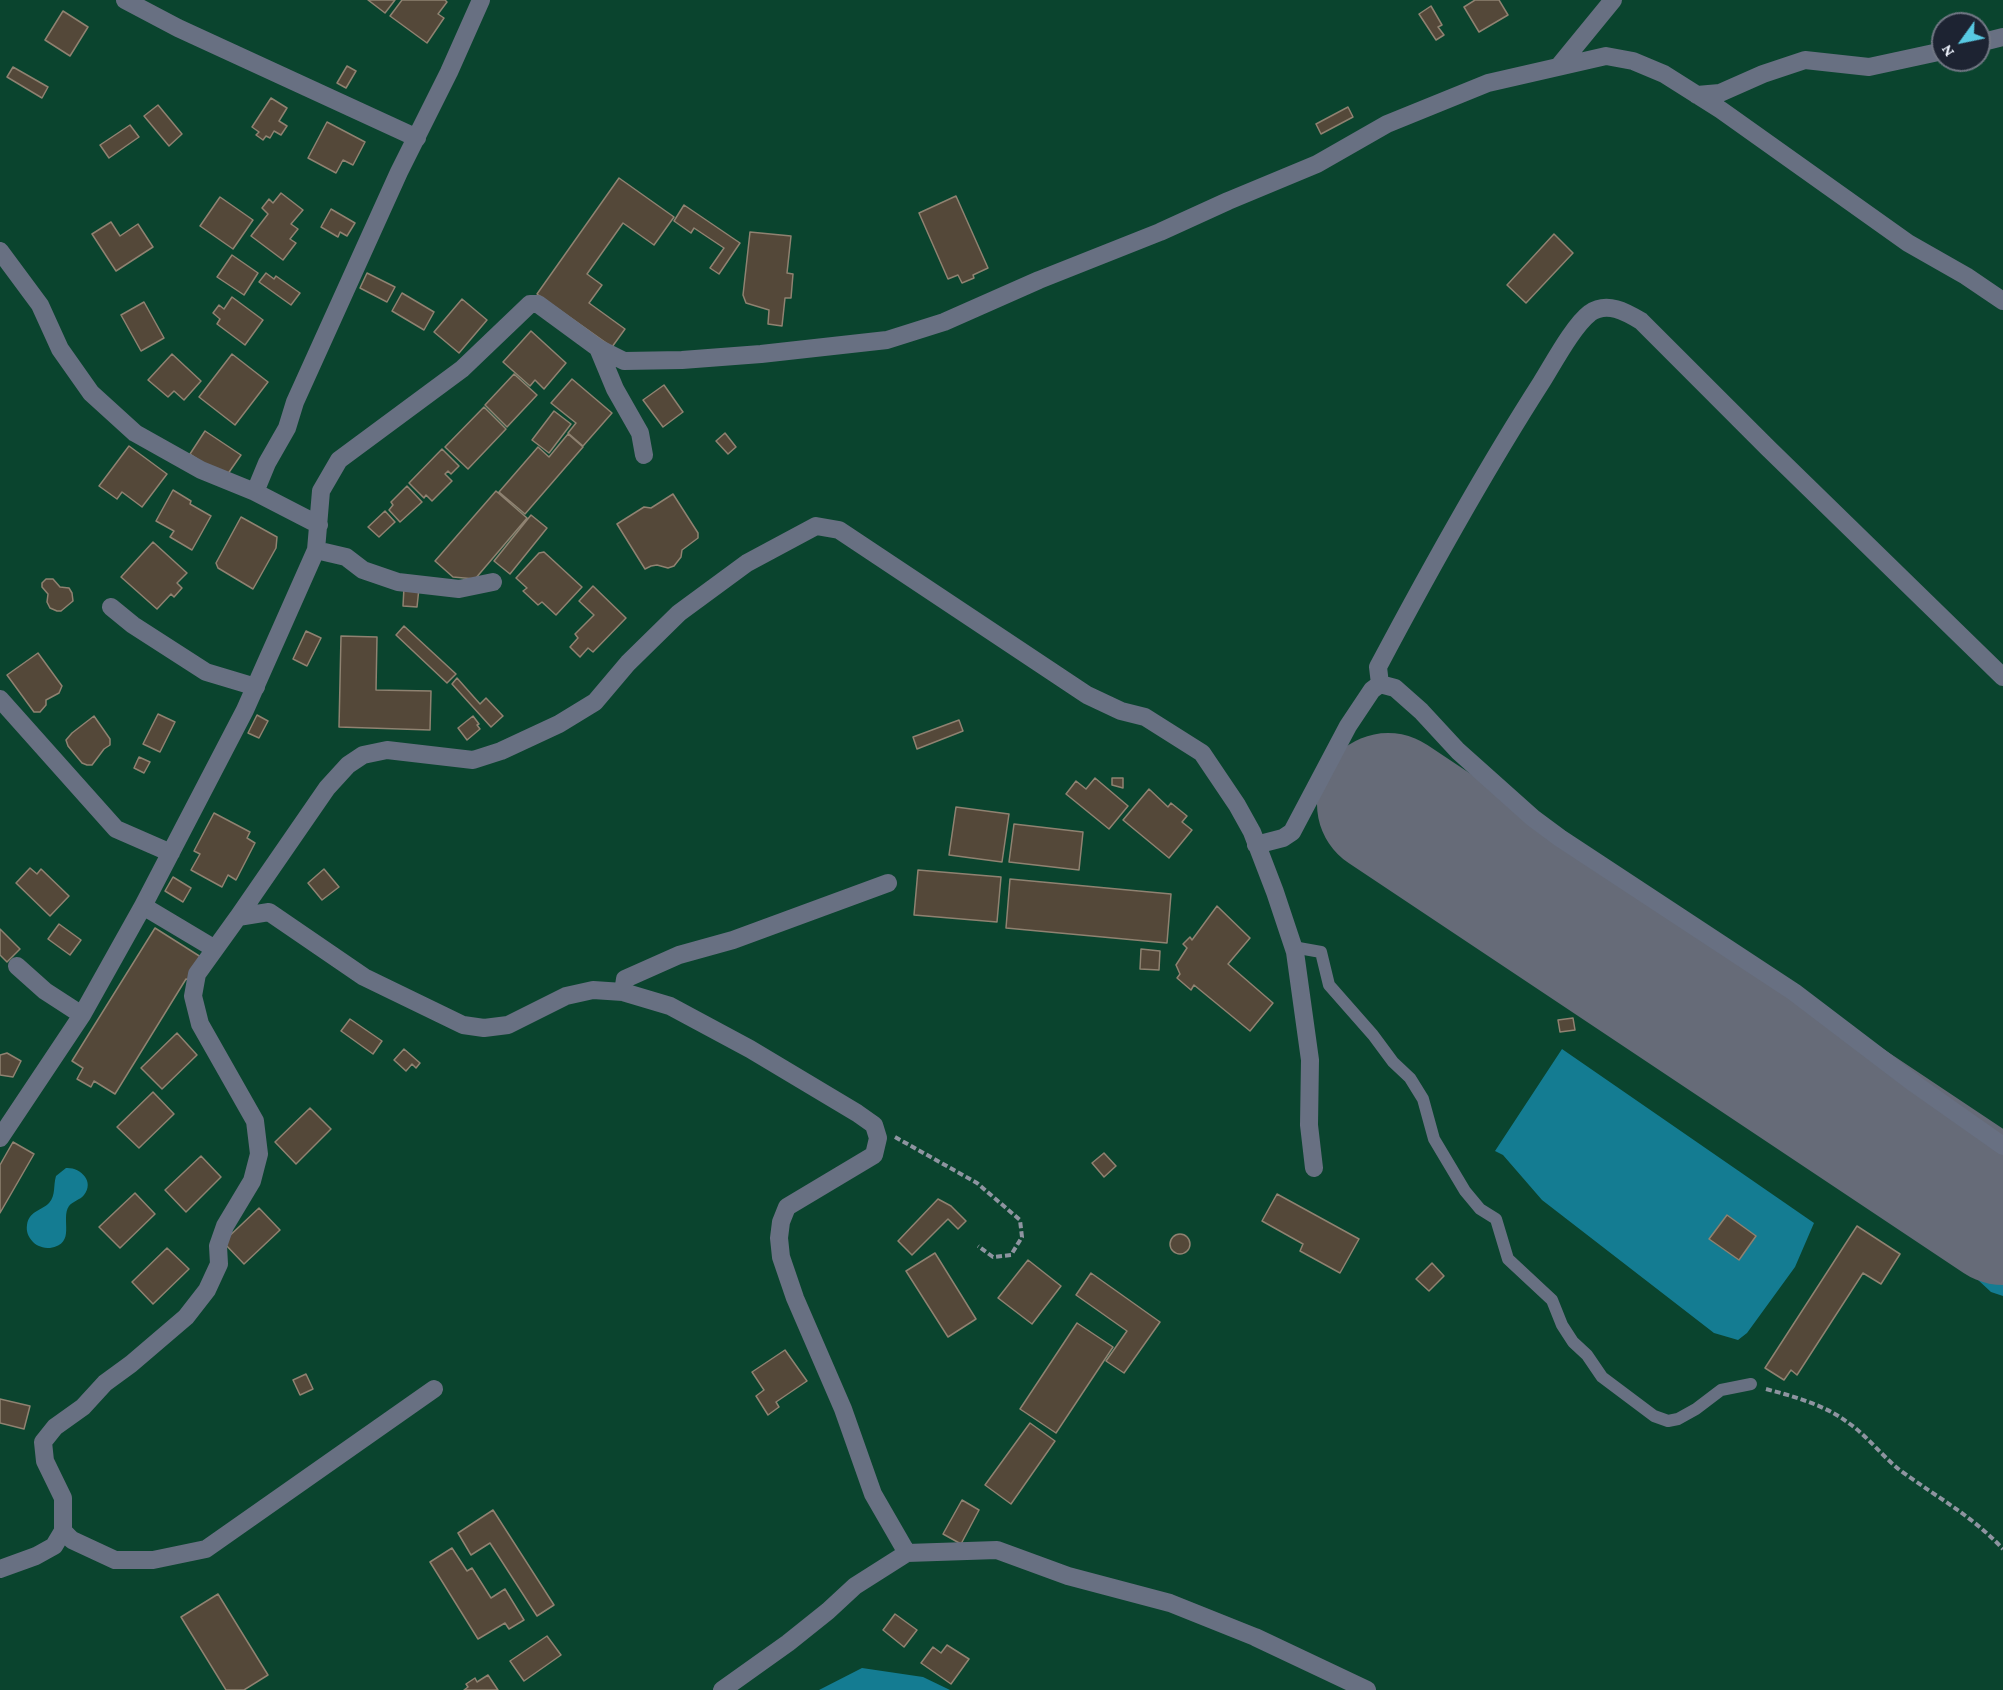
<!DOCTYPE html>
<html>
<head>
<meta charset="utf-8">
<style>
  body { margin:0 }
  #map { position:relative; width:2003px; height:1690px; overflow:hidden; background:#1d2332; font-family:"Crimson Pro",serif }
  canvas { display:block }
  .north { position:absolute; left:1931px; top:12px; width:60px; height:60px; box-sizing:border-box; background:#1d2332; border:2px solid #717784; border-radius:50%; rotate:237deg; font-size:16px; font-weight:700; line-height:24px; text-align:center; color:#eff4fe }
  .north::after { content:''; display:block; margin:auto; width:21px; height:27px; background:#58c9e3; clip-path:polygon(50% 0,100% 100%,50% 72%,0 100%) }
</style>
</head>
<body>
<div id="map">
<canvas width="2003" height="1690"></canvas>
<div class="north">N</div>
</div>
<script>
const ctx = document.querySelector('canvas').getContext('2d');
ctx.lineJoin = 'round';
function paint(path, color) {
  ctx.fillStyle = color;
  ctx.fill(path, 'evenodd');
}
function stroke(path, color, width, dash) {
  ctx.strokeStyle = color;
  ctx.lineWidth = width;
  ctx.lineCap = dash ? 'butt' : 'round';
  ctx.setLineDash(dash || []);
  ctx.stroke(path);
}
paint(new Path2D(`
  M 0,0 L 2003,0 L 2003,1690 L 0,1690 ZM 1943,24 L 1979,24 L 1979,60 L 1943,60 Z`), '#0a442e');
paint(new Path2D(`
  M 1562,1049 L 1814,1223 L 1795,1267 L 1747,1333 L 1738,1340 L 1714,1333 L 1542,1200 L 1503,1155 L 1495,1151 Z
  M 66,1168 C 80,1167 95,1181 84,1195 C 80,1200 73,1201 69,1206 C 60,1219 77,1244 50,1248 C 43,1248 37,1246 33,1242 C 28,1237 26,1231 27,1225 C 29,1211 41,1211 49,1203 C 56,1195 53,1186 56,1176 Z
  M 1945,1220 L 1950,1221 L 2003,1263 L 2003,1296 L 1991,1292 L 1963,1266 L 1930,1242 L 1931,1233 L 1936,1230 Z
  M 862,1668 L 923,1677 L 950,1690 L 819,1690 Z`), '#147c92');
stroke(new Path2D(`
  M 1388,804 L 2003,1214`), '#666b78', 142);
const building = new Path2D(`
  M 368,0 L 395,0 L 385,13 Z
  M 402,0 L 445,0 L 447,2 L 438,14 L 444,18 L 427,43 L 390,16 Z
  M 1475,0 L 1499,0 L 1508,15 L 1479,32 L 1464,7 Z
  M 1431,6 L 1442,25 L 1438,27 L 1444,35 L 1436,40 L 1419,14 Z
  M 63,11 L 88,27 L 70,56 L 45,40 Z
  M 347,66 L 356,71 L 346,88 L 337,83 Z
  M 13,67 L 48,87 L 42,98 L 7,77 Z
  M 271,98 L 287,108 L 279,121 L 287,126 L 281,135 L 274,131 L 270,138 L 266,136 L 263,140 L 256,135 L 259,132 L 252,127 Z
  M 158,105 L 182,134 L 169,146 L 144,116 Z
  M 1348,107 L 1353,117 L 1321,134 L 1316,124 Z
  M 327,122 L 365,142 L 353,165 L 343,160 L 336,173 L 308,158 Z
  M 130,125 L 139,137 L 109,158 L 100,145 Z
  M 619,178 L 674,217 L 654,245 L 623,223 L 587,274 L 602,285 L 589,303 L 625,329 L 612,347 L 537,294 Z
  M 281,193 L 303,210 L 291,224 L 298,229 L 290,239 L 296,243 L 283,260 L 251,236 L 268,214 L 262,208 L 269,199 L 273,203 Z
  M 956,196 L 988,268 L 973,275 L 974,278 L 962,283 L 958,275 L 948,279 L 919,213 Z
  M 220,197 L 253,220 L 233,249 L 200,226 Z
  M 684,205 L 740,243 L 719,274 L 710,268 L 724,248 L 694,228 L 691,233 L 674,221 Z
  M 331,209 L 355,223 L 347,236 L 340,232 L 338,237 L 321,227 Z
  M 111,222 L 120,236 L 138,224 L 153,247 L 116,271 L 92,234 Z
  M 750,232 L 791,236 L 787,273 L 793,274 L 791,298 L 785,298 L 782,326 L 768,324 L 769,310 L 746,303 L 743,295 Z
  M 1554,234 L 1573,253 L 1526,303 L 1507,285 Z
  M 232,255 L 258,273 L 244,295 L 217,277 Z
  M 266,273 L 274,279 L 276,276 L 300,293 L 291,305 L 259,282 Z
  M 367,273 L 395,287 L 387,302 L 360,288 Z
  M 402,293 L 434,312 L 424,330 L 392,311 Z
  M 232,297 L 263,320 L 245,345 L 217,324 L 220,319 L 213,313 L 219,305 L 224,309 Z
  M 462,299 L 487,320 L 459,353 L 434,332 Z
  M 144,302 L 164,338 L 141,351 L 121,315 Z
  M 531,331 L 566,363 L 544,389 L 535,380 L 530,386 L 503,362 Z
  M 172,354 L 201,381 L 184,400 L 174,391 L 168,397 L 148,380 Z
  M 232,354 L 268,382 L 235,425 L 199,397 Z
  M 514,374 L 537,395 L 507,427 L 485,405 Z
  M 572,379 L 612,413 L 583,446 L 568,433 L 576,423 L 551,403 Z
  M 664,385 L 683,412 L 663,427 L 643,400 Z
  M 484,407 L 506,429 L 468,469 L 445,447 Z
  M 554,411 L 571,424 L 549,453 L 532,440 Z
  M 205,431 L 241,455 L 225,478 L 190,454 Z
  M 725,433 L 736,447 L 728,454 L 716,441 Z
  M 568,434 L 583,447 L 525,514 L 499,492 L 538,447 L 549,457 Z
  M 129,446 L 167,474 L 142,507 L 122,492 L 117,499 L 99,486 Z
  M 442,449 L 459,466 L 451,474 L 448,471 L 445,474 L 452,481 L 432,501 L 426,495 L 424,498 L 409,483 Z
  M 407,486 L 422,502 L 400,522 L 389,510 L 393,505 L 391,502 Z
  M 173,490 L 191,501 L 190,504 L 211,516 L 192,550 L 170,537 L 174,531 L 156,521 Z
  M 496,491 L 527,518 L 475,579 L 453,577 L 435,561 Z
  M 673,494 L 698,533 L 698,538 L 682,550 L 681,557 L 674,566 L 668,568 L 657,565 L 651,566 L 645,569 L 617,524 L 644,507 L 651,508 Z
  M 385,511 L 395,522 L 379,537 L 368,527 Z
  M 531,515 L 547,528 L 510,574 L 494,561 Z
  M 241,517 L 277,537 L 276,548 L 253,589 L 218,568 L 216,563 Z
  M 153,542 L 187,573 L 177,583 L 182,588 L 174,597 L 171,594 L 157,609 L 121,577 Z
  M 544,552 L 582,587 L 556,615 L 542,602 L 538,605 L 523,591 L 527,588 L 516,578 L 539,553 Z
  M 46,579 L 53,579 L 60,587 L 69,588 L 72,593 L 73,601 L 61,611 L 57,611 L 50,608 L 47,602 L 48,594 L 42,587 L 42,583 Z
  M 593,586 L 626,618 L 593,652 L 588,648 L 580,657 L 570,647 L 578,638 L 575,634 L 594,615 L 579,601 Z
  M 404,587 L 419,588 L 417,607 L 403,606 Z
  M 404,626 L 456,674 L 447,683 L 396,635 Z
  M 306,631 L 321,638 L 307,666 L 293,659 Z
  M 341,636 L 377,637 L 376,690 L 431,691 L 430,730 L 339,727 Z
  M 38,653 L 62,686 L 59,693 L 46,700 L 46,705 L 40,712 L 34,712 L 7,675 Z
  M 457,678 L 480,704 L 486,698 L 503,716 L 491,727 L 452,684 Z
  M 158,714 L 175,722 L 160,752 L 143,744 Z
  M 257,715 L 268,721 L 259,738 L 248,733 Z
  M 94,716 L 110,739 L 110,745 L 104,749 L 92,765 L 87,765 L 82,763 L 68,746 L 66,740 L 72,733 Z
  M 473,716 L 479,724 L 477,725 L 480,729 L 467,740 L 458,728 Z
  M 959,720 L 963,731 L 917,749 L 913,737 Z
  M 139,757 L 150,762 L 144,773 L 134,768 Z
  M 1095,778 L 1128,806 L 1109,829 L 1066,794 L 1076,781 L 1086,789 Z
  M 1112,778 L 1123,778 L 1123,788 L 1112,785 Z
  M 1149,789 L 1168,807 L 1171,803 L 1187,816 L 1182,822 L 1192,830 L 1169,858 L 1123,820 Z
  M 956,807 L 1009,814 L 1002,862 L 949,855 Z
  M 214,813 L 250,832 L 247,838 L 255,843 L 236,880 L 228,875 L 222,887 L 191,870 L 200,854 L 194,851 Z
  M 1014,824 L 1083,832 L 1079,870 L 1009,862 Z
  M 30,868 L 37,874 L 41,869 L 69,896 L 50,916 L 16,883 Z
  M 324,869 L 339,887 L 322,900 L 308,883 Z
  M 918,870 L 1001,877 L 997,922 L 914,915 Z
  M 173,877 L 191,888 L 183,902 L 165,891 Z
  M 1010,879 L 1171,894 L 1167,943 L 1006,928 Z
  M 1217,906 L 1250,938 L 1228,964 L 1273,1003 L 1250,1031 L 1194,985 L 1191,990 L 1177,978 L 1180,974 L 1176,965 L 1187,948 L 1183,944 L 1190,937 L 1192,940 Z
  M 59,924 L 81,940 L 70,955 L 48,939 Z
  M 155,928 L 204,959 L 191,981 L 186,979 L 115,1094 L 94,1081 L 91,1087 L 77,1079 L 83,1068 L 72,1061 Z
  M 0,929 L 20,949 L 7,962 L 0,955 Z
  M 1141,949 L 1160,951 L 1159,970 L 1140,969 Z
  M 1573,1018 L 1575,1030 L 1560,1032 L 1558,1020 Z
  M 350,1019 L 382,1041 L 373,1054 L 341,1031 Z
  M 177,1033 L 197,1055 L 162,1089 L 141,1068 Z
  M 404,1049 L 420,1063 L 416,1068 L 412,1064 L 406,1071 L 394,1060 Z
  M 7,1053 L 21,1061 L 13,1077 L 0,1075 L 0,1055 Z
  M 153,1092 L 174,1114 L 139,1148 L 117,1127 Z
  M 310,1108 L 331,1129 L 296,1164 L 275,1142 Z
  M 13,1142 L 34,1154 L 0,1213 L 0,1165 Z
  M 1104,1153 L 1116,1166 L 1104,1177 L 1092,1163 Z
  M 201,1156 L 221,1177 L 186,1212 L 165,1190 Z
  M 135,1193 L 155,1214 L 120,1248 L 99,1227 Z
  M 1277,1194 L 1359,1239 L 1340,1273 L 1300,1251 L 1303,1244 L 1262,1221 Z
  M 938,1199 L 951,1206 L 966,1221 L 958,1229 L 948,1219 L 912,1255 L 898,1241 Z
  M 259,1208 L 280,1230 L 244,1264 L 223,1242 Z
  M 1727,1215 L 1756,1236 L 1739,1260 L 1709,1239 Z
  M 1857,1226 L 1900,1254 L 1881,1284 L 1863,1273 L 1797,1375 L 1791,1370 L 1784,1380 L 1765,1368 Z
  M1170 1244a10 10 0 1 1 20 0a10 10 0 1 1-20 0Z
  M 167,1248 L 189,1269 L 153,1304 L 132,1282 Z
  M 935,1253 L 976,1319 L 948,1337 L 906,1271 Z
  M 1028,1260 L 1061,1286 L 1032,1324 L 998,1298 Z
  M 1432,1263 L 1444,1276 L 1429,1291 L 1416,1279 Z
  M 1091,1273 L 1160,1322 L 1124,1373 L 1106,1361 L 1127,1331 L 1076,1295 Z
  M 1077,1323 L 1113,1347 L 1056,1433 L 1020,1409 Z
  M 785,1350 L 807,1381 L 776,1402 L 779,1407 L 768,1415 L 756,1396 L 764,1390 L 752,1372 Z
  M 306,1374 L 313,1389 L 300,1395 L 293,1380 Z
  M 0,1399 L 30,1406 L 24,1429 L 0,1423 Z
  M 1030,1423 L 1055,1441 L 1011,1504 L 985,1485 Z
  M 962,1500 L 979,1510 L 961,1544 L 943,1534 Z
  M 493,1510 L 554,1605 L 537,1616 L 490,1543 L 471,1555 L 458,1533 Z
  M 452,1548 L 467,1571 L 472,1568 L 491,1598 L 505,1589 L 524,1620 L 509,1629 L 505,1623 L 478,1639 L 430,1562 Z
  M 218,1594 L 268,1675 L 244,1690 L 226,1690 L 181,1617 Z
  M 895,1614 L 917,1630 L 904,1647 L 883,1630 Z
  M 547,1636 L 561,1655 L 524,1681 L 510,1661 Z
  M 947,1645 L 969,1659 L 951,1684 L 921,1663 L 933,1647 L 941,1653 Z
  M 488,1675 L 498,1690 L 464,1690 L 468,1687 L 466,1684 L 475,1678 L 477,1682 Z`);
paint(building, '#544839');
stroke(building, '#8f8271', 1.5);
stroke(new Path2D(`
  M 895,1137 L 977,1183 L 1020,1220 L 1022,1237 L 1011,1255 L 993,1257 L 978,1246
  M 1766,1389 C 1796,1397 1825,1405 1850,1424 C 1869,1438 1883,1457 1901,1471 C 1938,1498 1971,1515 2003,1549`), '#8e94a0', 4, [6, 3]);
stroke(new Path2D(`
  M 1293,947 L 1321,952 L 1329,985 L 1373,1035 L 1393,1062 L 1410,1078 L 1423,1099 L 1434,1139 L 1465,1191 L 1480,1209 L 1496,1219 L 1508,1259 L 1552,1300 L 1562,1325 L 1573,1342 L 1587,1355 L 1602,1377 L 1654,1416 L 1668,1421 L 1678,1419 L 1696,1409 L 1721,1390 L 1751,1384`), '#687082', 12);
stroke(new Path2D(`
  M 125,0 L 178,28 L 417,138
  M 1979,43 L 2003,37
  M 1559,66 L 1613,0
  M 1697,95 L 1720,93 L 1763,74 L 1805,60 L 1869,67 L 1943,51
  M 0,251 L 40,305 L 60,349 L 91,393 L 135,433 L 201,470 L 255,492
  M 598,348 L 615,389 L 640,433 L 644,455
  M 319,525 L 255,492 L 267,463 L 287,428 L 295,402 L 399,172 L 449,72 L 481,0
  M 493,582 L 459,589 L 398,582 L 363,570 L 346,557 L 316,550 L 321,491 L 339,460 L 462,369 L 530,304 L 538,304 L 598,348 L 624,361 L 682,360 L 761,354 L 887,340 L 944,322 L 1039,280 L 1160,232 L 1228,201 L 1317,164 L 1387,124 L 1488,83 L 1606,56 L 1633,61 L 1664,74 L 1721,110 L 1908,243 L 1966,276 L 2003,301
  M 111,607 L 133,625 L 206,672 L 256,687
  M 2003,677 L 1768,448 L 1641,321 C 1626,312 1607,301 1590,313 C 1573,326 1553,364 1541,383 C 1482,475 1429,571 1378,667 L 1380,684 L 1395,688 L 1421,711 L 1458,751 L 1533,818 L 1560,838 L 1794,992 L 1915,1084 L 2003,1146
  M 0,699 L 116,829 L 171,853
  M 1256,845 L 1283,838 L 1292,832 L 1348,726 L 1372,690 L 1380,684
  M 143,906 L 215,949
  M 17,966 L 45,991 L 82,1015
  M 623,992 L 625,979 L 679,955 L 733,940 L 888,883
  M 0,1138 L 82,1015 L 143,906 L 245,710 L 316,550
  M 63,1531 L 63,1498 L 45,1461 L 43,1442 L 55,1427 L 83,1407 L 105,1383 L 131,1364 L 186,1317 L 207,1290 L 219,1264 L 218,1246 L 225,1226 L 252,1181 L 259,1154 L 255,1121 L 200,1024 L 193,996 L 197,974 L 238,917
  M 907,1553 L 873,1494 L 843,1409 L 795,1298 L 781,1257 L 779,1238 L 781,1222 L 787,1207 L 874,1155 L 878,1138 L 874,1125 L 857,1113 L 750,1049 L 670,1006 L 623,992 L 593,990 L 566,996 L 508,1025 L 484,1028 L 463,1025 L 364,977 L 269,912 L 238,917 L 327,788 L 348,765 L 363,755 L 387,750 L 473,760 L 501,751 L 559,724 L 595,702 L 628,663 L 679,613 L 747,563 L 816,526 L 839,530 L 1087,695 L 1121,711 L 1145,717 L 1202,753 L 1237,805 L 1252,832 L 1275,892 L 1295,952 L 1310,1060 L 1309,1125 L 1314,1168
  M 0,1569 L 36,1556 L 54,1546 L 63,1531 L 72,1540 L 115,1560 L 153,1560 L 206,1549 L 434,1389
  M 722,1690 L 788,1643 L 828,1611 L 855,1586 L 907,1553 L 997,1550 L 1068,1576 L 1170,1603 L 1255,1637 L 1367,1690`), '#687082', 18);
</script>
</body>
</html>
